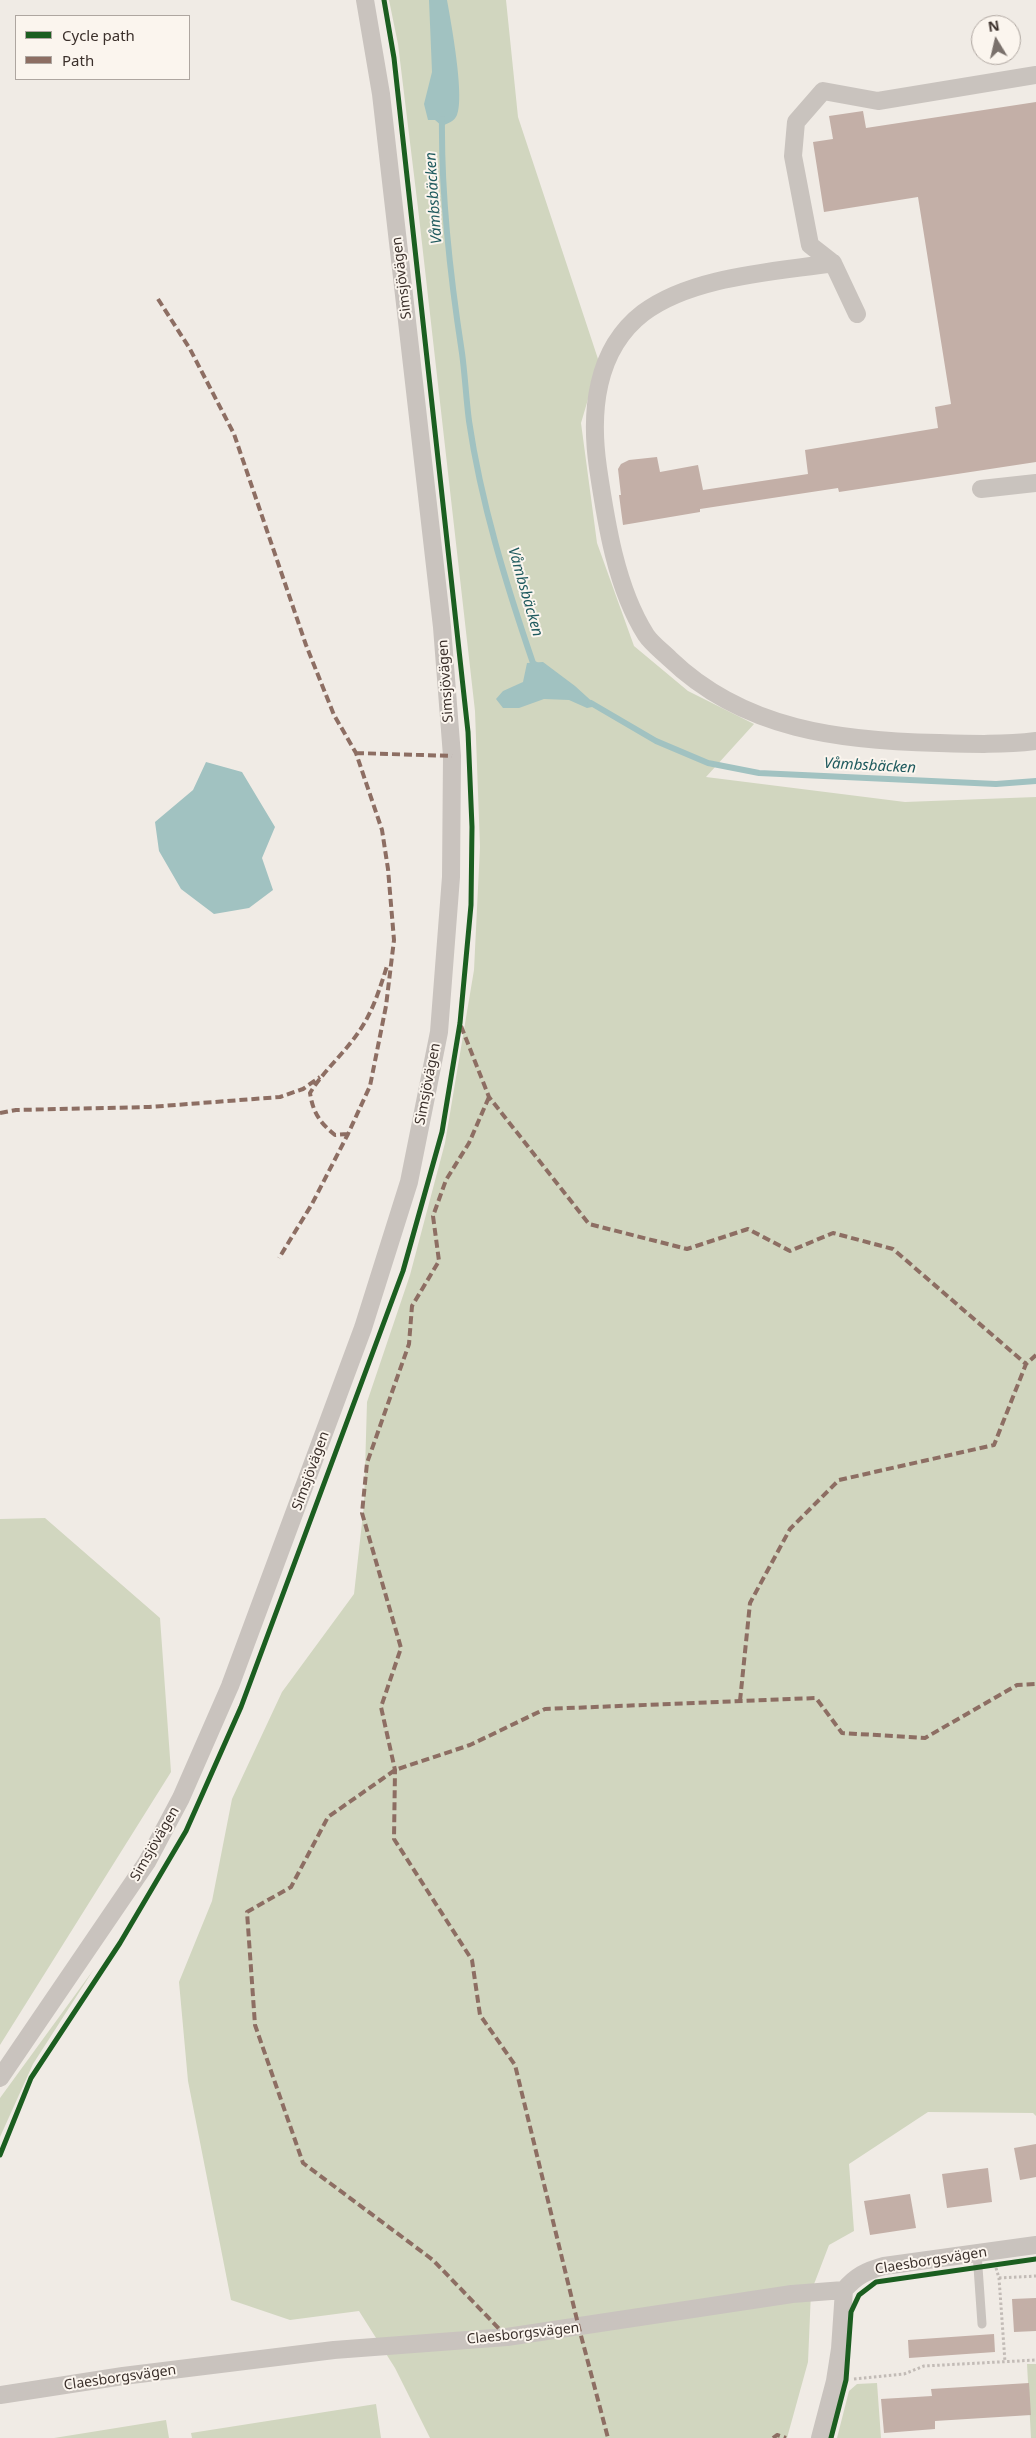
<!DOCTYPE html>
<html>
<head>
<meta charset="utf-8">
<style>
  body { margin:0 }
  #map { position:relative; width:1036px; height:2438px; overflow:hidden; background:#f0ebe5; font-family:"Noto Sans",sans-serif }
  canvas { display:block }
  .legend { position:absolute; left:15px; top:15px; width:175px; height:65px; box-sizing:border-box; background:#fbf5ee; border:1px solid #aea6a0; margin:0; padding:6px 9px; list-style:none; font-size:15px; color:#3b302b }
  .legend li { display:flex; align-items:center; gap:10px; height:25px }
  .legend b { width:25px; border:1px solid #aea6a0 }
  .north { position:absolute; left:971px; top:15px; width:50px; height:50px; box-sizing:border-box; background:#fbf5ee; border:1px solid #aea6a0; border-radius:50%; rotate:351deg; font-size:14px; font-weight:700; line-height:20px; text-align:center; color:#3b302b }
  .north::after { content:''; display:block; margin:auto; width:18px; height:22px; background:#7a716c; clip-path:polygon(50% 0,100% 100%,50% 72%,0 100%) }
</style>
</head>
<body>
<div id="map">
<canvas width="1036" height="2438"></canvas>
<ul class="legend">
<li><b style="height:6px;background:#1b5e20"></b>Cycle path</li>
<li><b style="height:6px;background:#8d6e63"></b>Path</li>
</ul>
<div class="north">N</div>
</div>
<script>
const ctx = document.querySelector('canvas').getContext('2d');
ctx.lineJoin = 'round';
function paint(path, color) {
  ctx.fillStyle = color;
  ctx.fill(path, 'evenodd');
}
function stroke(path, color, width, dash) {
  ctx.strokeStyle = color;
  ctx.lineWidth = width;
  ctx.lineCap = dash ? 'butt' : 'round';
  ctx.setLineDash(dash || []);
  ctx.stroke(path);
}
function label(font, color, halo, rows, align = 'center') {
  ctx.font = font + ' "Noto Sans",sans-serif';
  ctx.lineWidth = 4;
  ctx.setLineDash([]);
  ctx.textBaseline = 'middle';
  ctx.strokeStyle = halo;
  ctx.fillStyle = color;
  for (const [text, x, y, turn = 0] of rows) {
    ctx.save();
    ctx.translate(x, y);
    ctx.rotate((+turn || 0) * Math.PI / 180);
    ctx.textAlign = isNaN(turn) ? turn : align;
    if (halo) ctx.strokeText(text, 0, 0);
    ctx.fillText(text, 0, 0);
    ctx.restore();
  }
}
paint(new Path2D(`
  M 389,0 L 506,0 L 518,117 L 599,362 L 581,423 L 597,543 L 634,646 L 688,691 L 754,724 L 706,777 L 905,802 L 1036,797 L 1036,2116 L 1033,2113 L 928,2112 L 849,2164 L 854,2231 L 829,2245 L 811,2292 L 808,2362 L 787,2438 L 430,2438 L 395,2368 L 359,2311 L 290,2320 L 231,2300 L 188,2081 L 179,1982 L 212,1901 L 232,1799 L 282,1692 L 354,1594 L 364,1505 L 367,1402 L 410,1275 L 445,1143 L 474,970 L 480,847 L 475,711 L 418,208 L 398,44 Z
  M 45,1518 L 160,1618 L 171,1772 L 0,2045 L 0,1519 Z
  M 94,1969 L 33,2064 L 0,2137 L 0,2098 Z
  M 1027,2364 L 1036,2364 L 1036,2438 L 1031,2438 Z
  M 877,2383 L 881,2438 L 837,2438 L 849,2391 L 857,2384 Z
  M 376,2404 L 381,2438 L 192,2438 L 191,2433 Z
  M 166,2420 L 169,2438 L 54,2438 Z`), '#d1d6bf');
paint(new Path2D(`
  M 429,0 L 447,0 C 451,22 465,97 457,115 C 454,122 448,123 442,126 L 435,120 L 428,120 L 424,104 L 432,72 Z
  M 543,662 L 575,686 L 597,706 L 587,708 L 569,700 L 544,699 L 519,708 L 503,708 L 496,699 L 503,691 L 523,682 L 527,663 Z
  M 206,762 L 242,772 L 275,827 L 262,858 L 273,890 L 249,908 L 214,914 L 181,889 L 159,851 L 155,822 L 193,790 Z`), '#a1c2c1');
stroke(new Path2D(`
  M 442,119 C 441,197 450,275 462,353 C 465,375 466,398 469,421 C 481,503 506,584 533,663 L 539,667
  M 591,703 L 656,741 L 708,763 L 759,773 L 996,784 L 1036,781`), '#a1c2c1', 6);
paint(new Path2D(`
  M 1036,102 L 1036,462 L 839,492 L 838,488 L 700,509 L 700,512 L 623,525 L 619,495 L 621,495 L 618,469 L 621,464 L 629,460 L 657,457 L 660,472 L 698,465 L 703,490 L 808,474 L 805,450 L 938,428 L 935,407 L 951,404 L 918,197 L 824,212 L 813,142 L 833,139 L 829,116 L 863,111 L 866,128 Z
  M 1036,2144 L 1036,2177 L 1020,2180 L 1014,2148 Z
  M 988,2168 L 992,2202 L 947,2208 L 942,2174 Z
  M 910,2194 L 916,2228 L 870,2235 L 864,2201 Z
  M 1036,2298 L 1036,2331 L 1014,2332 L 1012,2299 Z
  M 994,2334 L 995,2352 L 909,2358 L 908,2340 Z
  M 1029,2383 L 1031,2415 L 935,2421 L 935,2429 L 884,2433 L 881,2399 L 932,2396 L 931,2389 Z`), '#c3afa7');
stroke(new Path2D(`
  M 996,2268 L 999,2278 L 1005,2362
  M 999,2278 L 1036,2276
  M 854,2379 L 904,2374 L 924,2366 L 1036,2360`), '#c2bbb6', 3, [2.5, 2.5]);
stroke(new Path2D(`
  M 977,2253 L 982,2324`), '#c9c3be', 9);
stroke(new Path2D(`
  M 833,263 L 810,245 L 793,156 L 796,122 L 823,91 L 878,101 L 1036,75
  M 857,314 L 833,263 C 774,272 692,276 643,313 C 595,350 590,413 598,468 C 606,522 616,588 646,635 C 652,644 662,651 670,659 C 744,730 841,741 939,743 C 972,744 1004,745 1036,741
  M 981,489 L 1036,483
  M 0,2078 L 147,1862 L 181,1798 L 230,1686 L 363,1328 L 409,1182 L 439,1032 L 451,877 L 452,756 L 442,627 L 381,94 L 365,0
  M 0,2395 L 123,2376 L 334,2350 L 507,2337 L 792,2294 L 844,2290 C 856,2276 866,2271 884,2266 L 1036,2245
  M 820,2438 L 835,2381 L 840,2349 L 844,2290`), '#c9c3be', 18);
stroke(new Path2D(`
  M 158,299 L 190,349 L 234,434 L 306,645 L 334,715 L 356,753 L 382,830 L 388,869 L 394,940 L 386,1006 L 370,1086 L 348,1134 L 312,1204 L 279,1258
  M 356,753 L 452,756
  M 461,1026 L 489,1097 L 589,1224 L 687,1249 L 748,1229 L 790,1251 L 833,1233 L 893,1249 L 1026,1364
  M 489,1097 L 469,1143 L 446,1180 L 433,1216 L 439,1261 L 412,1306 L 409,1344 L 367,1463 L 362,1513 L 401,1648 L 381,1707 L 395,1770 L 394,1839 L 472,1960 L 480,2015 L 515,2065 L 579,2328 L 608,2438
  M 0,1113 L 16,1110 L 149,1107 L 280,1097 L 303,1089 L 320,1077
  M 348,1134 L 335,1135 C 319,1122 313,1112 310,1093 C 324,1070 345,1053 360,1030 C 373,1011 380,988 387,966
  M 740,1701 L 750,1603 L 790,1529 L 839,1480 L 994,1445 L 1026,1364 L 1036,1355
  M 507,2337 L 433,2260 L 303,2163 L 255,2025 L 247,1912 L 291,1887 L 328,1817 L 395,1770 L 470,1745 L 545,1709 L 816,1698 L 842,1733 L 925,1738 L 1017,1685 L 1036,1684
  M 773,2438 L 777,2435 L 786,2438`), '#8d6e63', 4, [8, 4]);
stroke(new Path2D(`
  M 0,2155 L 31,2078 L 120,1943 L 186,1831 L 241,1707 L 403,1271 L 442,1132 L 460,1023 L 471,905 L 472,827 L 468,732 L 394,58 L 384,0
  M 831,2438 L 846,2380 L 851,2312 L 859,2295 L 876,2282 L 1036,2259`), '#1b5e20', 5);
label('14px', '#3b302b', '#fbf5ee', [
  ["Simsjövägen",402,278,-97],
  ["Simsjövägen",446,681,-94],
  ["Simsjövägen",428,1084,-79],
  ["Simsjövägen",311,1471,-70],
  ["Simsjövägen",155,1844,-60],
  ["Claesborgsvägen",931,2261,-9],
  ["Claesborgsvägen",523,2334,-6],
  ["Claesborgsvägen",120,2378,-8]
]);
label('italic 15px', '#1f5a5e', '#fbf5ee', [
  ["Våmbsbäcken",434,198,-94],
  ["Våmbsbäcken",525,592,74],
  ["Våmbsbäcken",870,766,3]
]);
</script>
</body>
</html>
